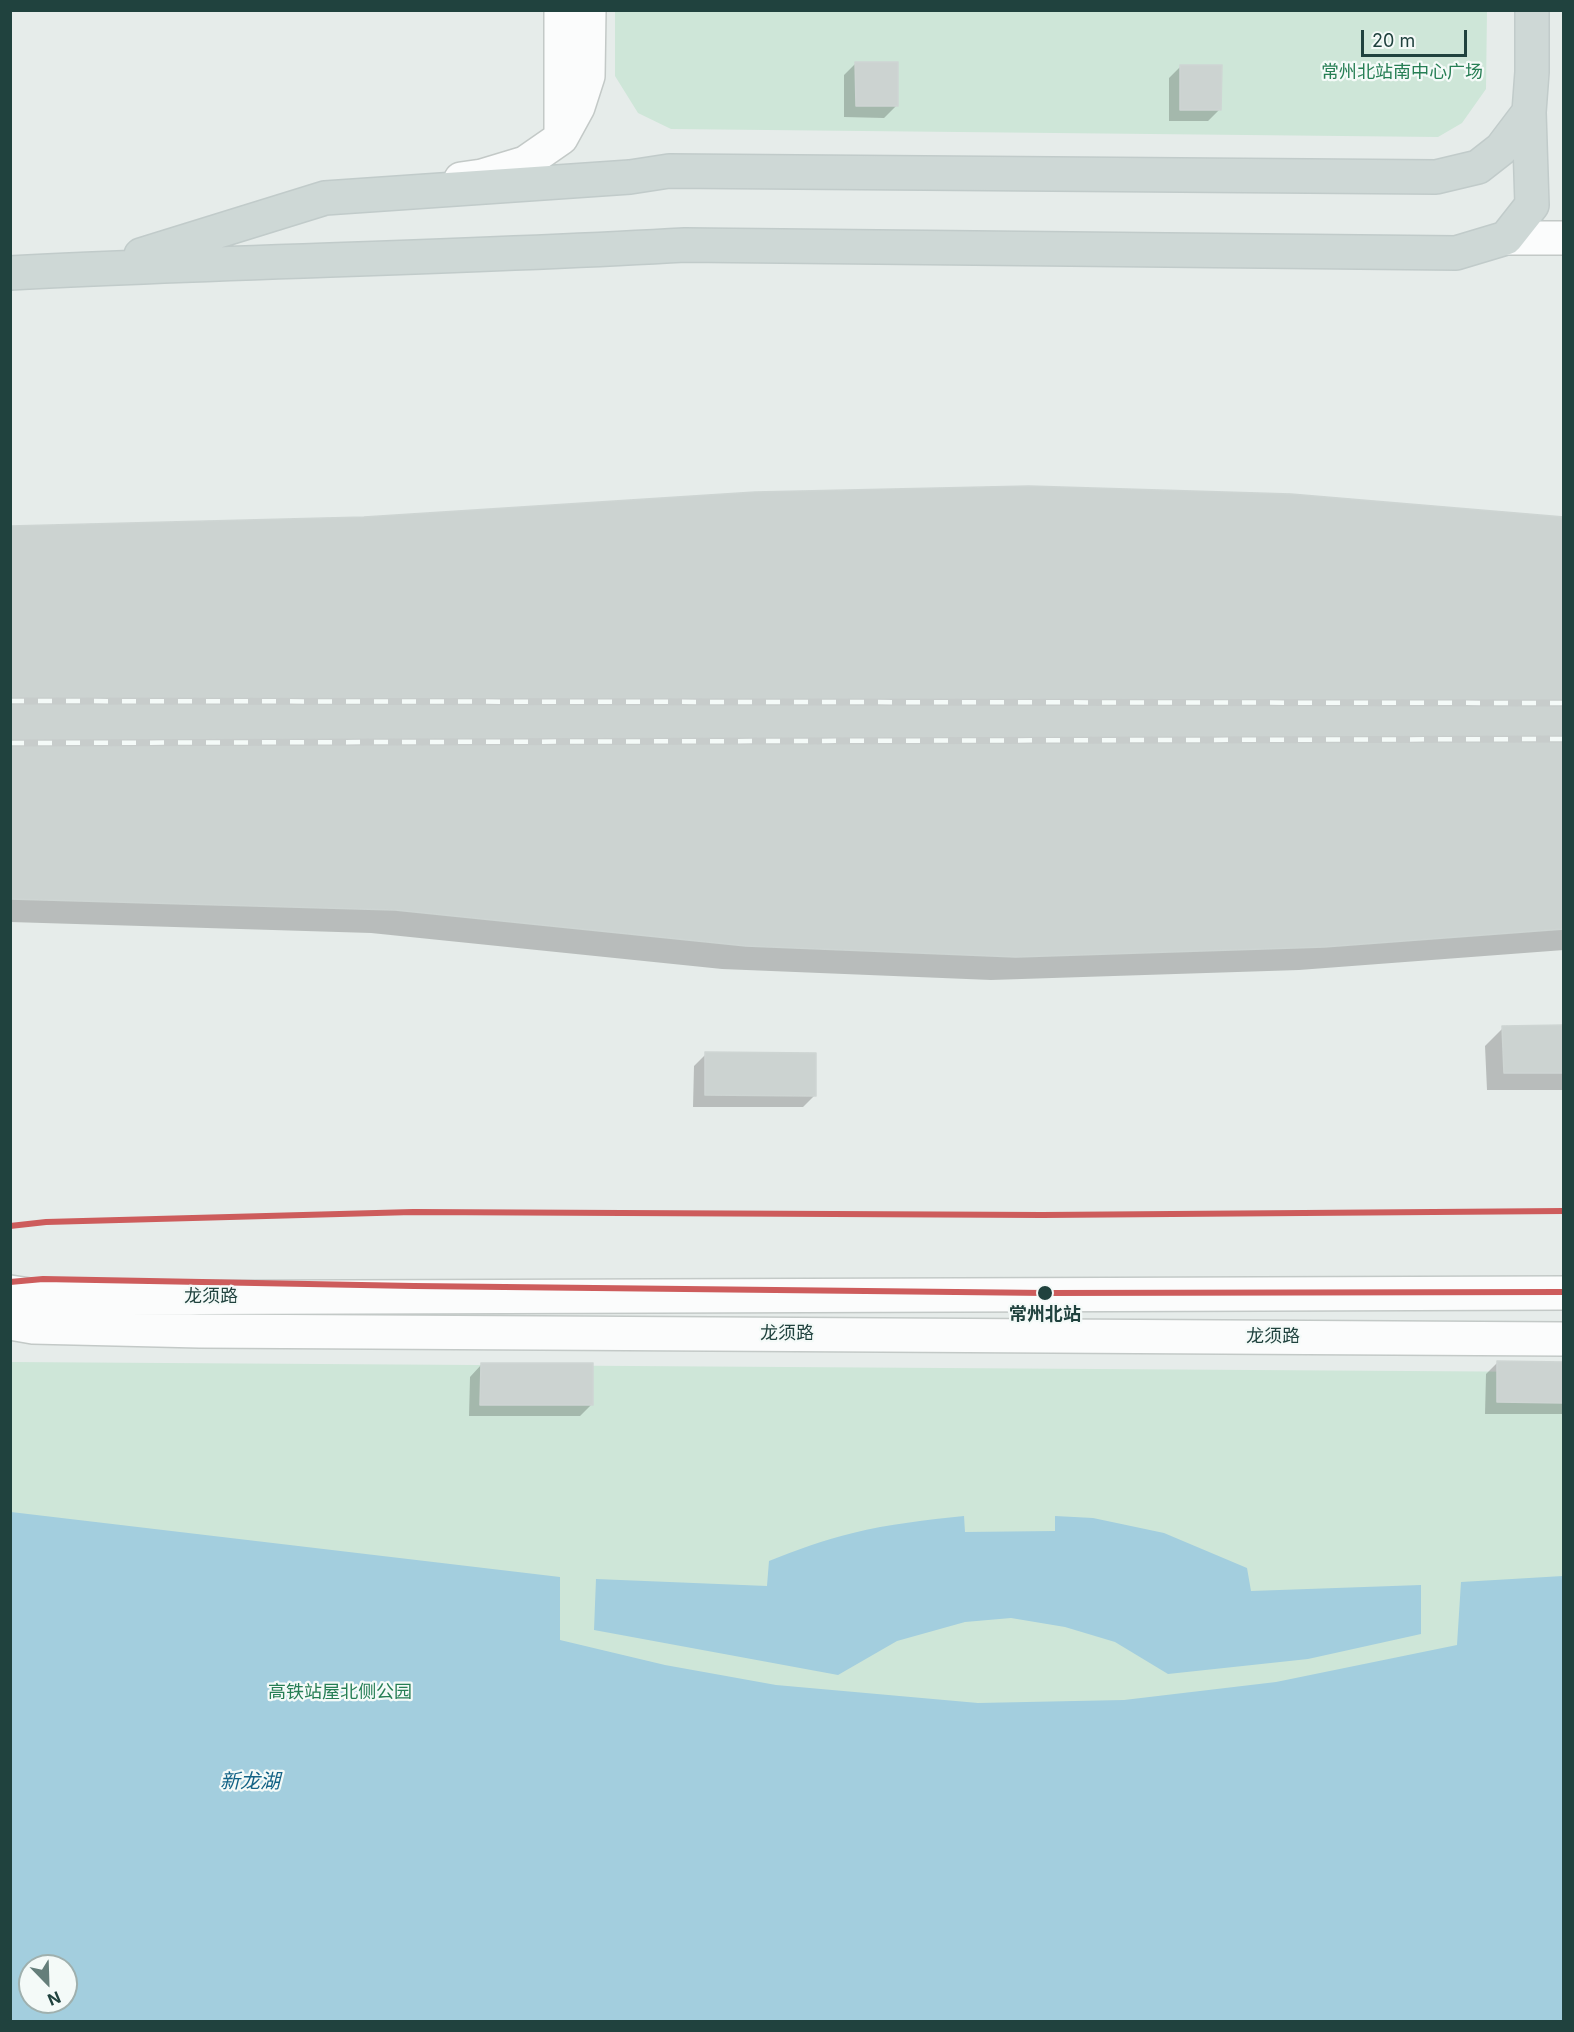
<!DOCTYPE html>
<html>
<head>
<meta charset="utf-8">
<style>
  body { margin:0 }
  #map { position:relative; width:1574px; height:2032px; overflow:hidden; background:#e6ecea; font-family:Inter,sans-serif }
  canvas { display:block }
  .frame { position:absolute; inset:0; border:12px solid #20423e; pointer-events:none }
  .north { position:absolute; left:18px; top:1954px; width:60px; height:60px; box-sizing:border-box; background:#f4faf8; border:2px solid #9fb0ae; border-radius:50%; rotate:157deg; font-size:16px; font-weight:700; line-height:24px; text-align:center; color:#20423e }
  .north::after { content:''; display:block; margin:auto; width:21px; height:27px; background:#657e7a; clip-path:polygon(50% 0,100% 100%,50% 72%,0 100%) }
  .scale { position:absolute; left:1361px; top:30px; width:106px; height:27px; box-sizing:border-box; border:3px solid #20423e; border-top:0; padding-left:8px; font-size:18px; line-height:21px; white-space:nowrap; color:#20423e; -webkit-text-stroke:4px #f4faf8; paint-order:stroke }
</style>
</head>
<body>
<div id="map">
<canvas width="1574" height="2032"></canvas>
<div class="frame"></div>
<div class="north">N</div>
<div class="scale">20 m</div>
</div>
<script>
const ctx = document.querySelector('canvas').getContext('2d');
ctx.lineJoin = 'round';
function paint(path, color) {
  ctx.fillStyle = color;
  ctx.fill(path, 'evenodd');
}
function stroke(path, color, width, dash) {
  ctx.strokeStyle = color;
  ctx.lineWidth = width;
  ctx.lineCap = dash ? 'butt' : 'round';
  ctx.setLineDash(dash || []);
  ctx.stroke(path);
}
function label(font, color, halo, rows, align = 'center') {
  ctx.font = font + ' Inter,"Noto Sans SC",sans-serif';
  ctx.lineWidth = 4.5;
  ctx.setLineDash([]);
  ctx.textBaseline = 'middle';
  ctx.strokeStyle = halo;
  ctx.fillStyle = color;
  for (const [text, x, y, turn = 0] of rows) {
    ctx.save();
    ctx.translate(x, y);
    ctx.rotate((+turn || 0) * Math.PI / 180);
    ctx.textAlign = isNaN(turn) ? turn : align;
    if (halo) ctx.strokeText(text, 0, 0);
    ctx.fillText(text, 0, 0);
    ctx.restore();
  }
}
paint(new Path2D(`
  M 615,11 L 1487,11 L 1486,89 L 1462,123 L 1438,137 L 671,129 L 638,113 L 615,76 Z
  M 10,1362 L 1563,1372 L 1563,2021 L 11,2021 ZM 30,1966 L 66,1966 L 66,2002 L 30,2002 Z`), '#cee6d8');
paint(new Path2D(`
  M 11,1512 L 560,1577 L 560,1640 L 665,1665 L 776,1685 L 978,1703 L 1124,1700 L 1276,1682 L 1457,1645 L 1461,1582 L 1563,1576 L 1563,2021 L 11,2021 ZM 30,1966 L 66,1966 L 66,2002 L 30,2002 Z
  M 964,1516 L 965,1532 L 1055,1531 L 1055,1516 L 1093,1518 L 1164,1533 L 1247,1568 L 1251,1591 L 1421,1585 L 1421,1634 L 1308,1659 L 1168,1674 L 1115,1642 L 1065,1627 L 1011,1618 L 965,1622 L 897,1641 L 838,1675 L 594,1630 L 596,1579 L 767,1586 L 769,1561 C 796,1550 824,1540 853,1533 C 889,1524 926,1520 964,1516 Z`), '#a3cede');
paint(new Path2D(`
  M 856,63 L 896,106 L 884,118 L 844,117 L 844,75 Z
  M 1181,66 L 1220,109 L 1208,121 L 1169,121 L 1169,78 Z
  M 1564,518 L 1564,950 L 1299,970 L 991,980 L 722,969 L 371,933 L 10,922 L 10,527 Z
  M 1564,1026 L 1564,1090 L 1487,1090 L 1485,1046 L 1503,1028 Z
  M 706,1054 L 815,1095 L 803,1107 L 693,1107 L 694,1066 Z
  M 1498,1362 L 1564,1363 L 1564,1414 L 1485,1414 L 1486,1374 Z
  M 481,1365 L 592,1404 L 580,1416 L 469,1416 L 470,1377 Z`), '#0003');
const building = new Path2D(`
  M 855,62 L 898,62 L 898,106 L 856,106 Z
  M 1180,65 L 1222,65 L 1221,110 L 1180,110 Z
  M 1029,486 L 1291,494 L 1564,517 L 1564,929 L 1324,947 L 1016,957 L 746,946 L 395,910 L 10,899 L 10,526 L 364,517 L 755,492 Z
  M 1564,1025 L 1564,1073 L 1504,1073 L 1502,1026 Z
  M 705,1052 L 816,1053 L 816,1096 L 705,1095 Z
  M 1497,1361 L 1564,1362 L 1564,1403 L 1497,1402 Z
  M 481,1363 L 593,1363 L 593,1405 L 480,1405 Z`);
paint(building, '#ccd3d1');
stroke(building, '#ced5d3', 1.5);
const minor = new Path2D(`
  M 561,10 L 561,130
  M 461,179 L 482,176 L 525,163 L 561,138 L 578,107 L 588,76 L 589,10
  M 1506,238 L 1564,238
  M 10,1292 L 49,1298 L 1564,1293
  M 10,1323 L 33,1327 L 200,1331 L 1564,1339`);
const major = new Path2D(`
  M 141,255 L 325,198 L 630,177 L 669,171 L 1436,177 L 1478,167 L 1501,149 L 1529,112
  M 10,273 C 235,261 460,258 685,245 L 1456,253 L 1506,238 L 1532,205 L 1529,112 L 1532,72 L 1532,10`);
stroke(minor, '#c3c9c7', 36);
stroke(major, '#c1cbca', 36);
stroke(minor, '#fbfcfc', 33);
stroke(major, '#ced8d6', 33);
const rail = new Path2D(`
  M 10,701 L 1564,703
  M 10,743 L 1564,739`);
stroke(rail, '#c7cccb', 7);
stroke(rail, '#f4faf8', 4.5, [14]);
stroke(new Path2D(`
  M 10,1226 L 46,1222 L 413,1212 L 1042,1215 L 1564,1211
  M 10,1282 L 43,1279 L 414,1286 L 1046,1293 L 1564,1292`), '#cd5c5c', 6);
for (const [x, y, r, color] of [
  [1045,1293,8,"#20423e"]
]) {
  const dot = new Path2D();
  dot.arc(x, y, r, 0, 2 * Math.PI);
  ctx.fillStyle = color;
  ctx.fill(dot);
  stroke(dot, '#f4faf8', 2);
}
label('18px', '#267e54', '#f4faf8', [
  ["常州北站南中心广场",1402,73],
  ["高铁站屋北侧公园",340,1693]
]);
label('18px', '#20423e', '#f4faf8', [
  ["龙须路",211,1297],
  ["龙须路",787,1334],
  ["龙须路",1273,1337]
]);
label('bold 18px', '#20423e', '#f4faf8', [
  ["常州北站",1045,1315]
]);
label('italic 20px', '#136386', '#f4faf8', [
  ["新龙湖",250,1782]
]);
</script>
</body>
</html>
